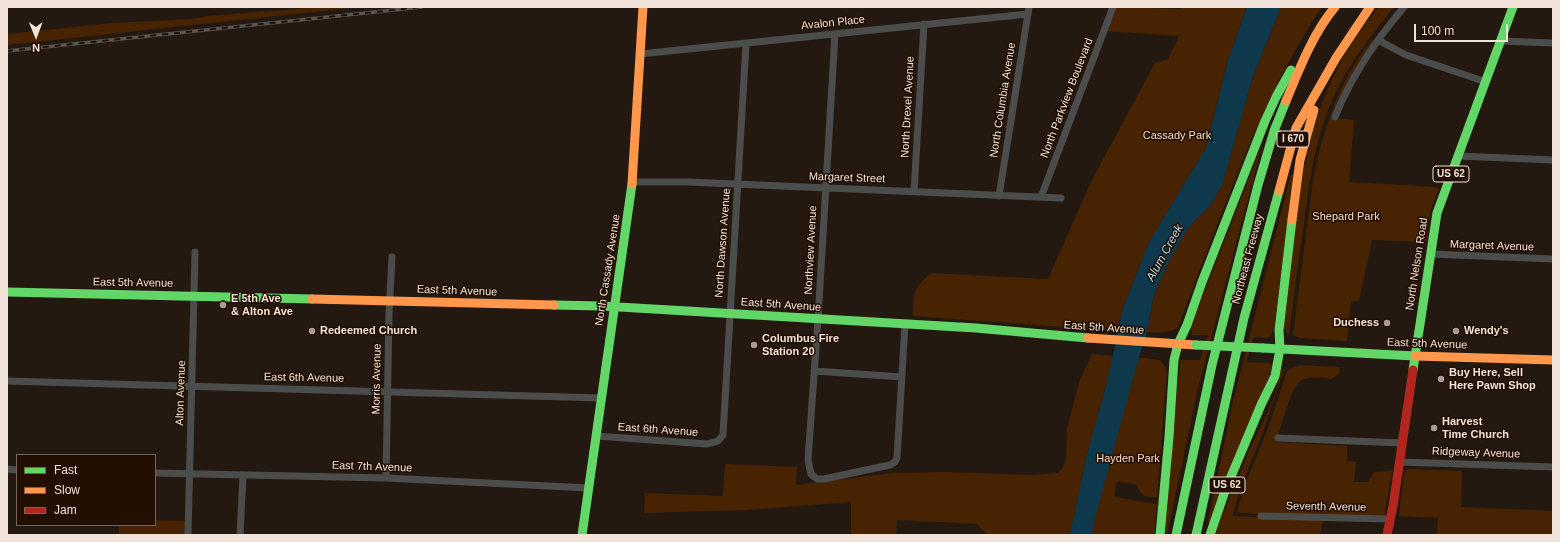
<!DOCTYPE html>
<html>
<head>
<meta charset="utf-8">
<style>
  body { margin:0 }
  #map { position:relative; width:1560px; height:542px; overflow:hidden; background:#241911; font-family:Helvetica,sans-serif }
  canvas { display:block }
  .frame { position:absolute; inset:0; border:8px solid #f1e3d9; pointer-events:none }
  .legend { position:absolute; left:16px; top:454px; width:140px; height:72px; box-sizing:border-box; background:#220f02; border:1px solid #756458; margin:0; padding:5px 7px; list-style:none; font-size:12px; color:#f1e3d9 }
  .legend li { display:flex; align-items:center; gap:8px; height:20px }
  .legend b { width:20px; border:1px solid #756458 }
  .north { position:absolute; left:16px; top:16px; width:40px; height:40px; -webkit-text-stroke:3px #220f02; paint-order:stroke; rotate:179deg; font-size:11px; font-weight:700; line-height:16px; text-align:center; color:#f1e3d9 }
  .north::after { content:''; display:block; margin:auto; width:14px; height:18px; background:#f1e3d9; clip-path:polygon(50% 0,100% 100%,50% 72%,0 100%) }
  .scale { position:absolute; left:1414px; top:24px; width:94px; height:18px; box-sizing:border-box; border:2px solid #f1e3d9; border-top:0; padding-left:5px; font-size:12px; line-height:14px; white-space:nowrap; color:#f1e3d9; -webkit-text-stroke:3px #220f02; paint-order:stroke }
</style>
</head>
<body>
<div id="map">
<canvas width="1560" height="542"></canvas>
<div class="frame"></div>
<ul class="legend">
<li><b style="height:5px;background:#63d668"></b>Fast</li>
<li><b style="height:5px;background:#ff974d"></b>Slow</li>
<li><b style="height:5px;background:#b3261e"></b>Jam</li>
</ul>
<div class="north">N</div>
<div class="scale">100 m</div>
</div>
<script>
const ctx = document.querySelector('canvas').getContext('2d');
ctx.lineJoin = 'round';
function paint(path, color) {
  ctx.fillStyle = color;
  ctx.fill(path, 'evenodd');
}
function stroke(path, color, width, dash) {
  ctx.strokeStyle = color;
  ctx.lineWidth = width;
  ctx.lineCap = dash ? 'butt' : 'round';
  ctx.setLineDash(dash || []);
  ctx.stroke(path);
}
function label(font, color, halo, rows, align = 'center') {
  ctx.font = font + ' Helvetica,sans-serif';
  ctx.lineWidth = 3;
  ctx.setLineDash([]);
  ctx.textBaseline = 'middle';
  ctx.strokeStyle = halo;
  ctx.fillStyle = color;
  for (const [text, x, y, turn = 0] of rows) {
    ctx.save();
    ctx.translate(x, y);
    ctx.rotate((+turn || 0) * Math.PI / 180);
    ctx.textAlign = isNaN(turn) ? turn : align;
    if (halo) ctx.strokeText(text, 0, 0);
    ctx.fillText(text, 0, 0);
    ctx.restore();
  }
}
paint(new Path2D(`
  M 319,7 L 359,7 L 7,45 L 7,34 L 113,23 L 193,19 L 207,16 Z
  M 1116,7 L 1181,9 L 1181,7 L 1247,7 L 1228,60 L 1206,148 L 1149,242 L 1123,308 L 1118,331 L 913,316 C 913,294 913,288 931,273 L 1048,279 L 1091,182 L 1155,63 L 1168,59 L 1179,36 L 1107,31 Z
  M 1281,7 L 1322,7 C 1285,61 1259,120 1235,180 C 1215,228 1197,278 1178,327 C 1170,334 1158,332 1147,332 L 1154,294 L 1171,257 L 1188,228 L 1211,204 L 1222,185 L 1253,76 Z
  M 1379,7 L 1394,7 C 1371,36 1348,64 1333,98 C 1314,142 1309,184 1303,231 C 1298,263 1294,296 1290,328 L 1289,334 L 1288,335 L 1284,328 C 1298,213 1298,99 1379,7 Z
  M 1373,39 L 1375,41 L 1334,118 L 1354,120 L 1349,182 L 1435,187 L 1439,188 L 1430,212 L 1426,242 L 1372,240 L 1359,301 L 1351,301 L 1347,341 L 1300,338 L 1293,335 L 1313,180 C 1323,130 1339,79 1373,39 Z
  M 1263,142 L 1198,388 L 1167,535 L 1163,535 L 1180,360 L 1200,360 L 1208,335 L 1192,335 L 1191,326 Z
  M 1291,174 L 1294,175 L 1274,328 L 1271,336 L 1268,338 L 1254,337 L 1246,362 L 1271,363 L 1271,371 L 1211,523 L 1208,522 L 1232,406 Z
  M 1092,354 L 1113,356 L 1107,382 L 1086,458 L 1070,535 L 987,535 L 977,524 L 897,520 L 896,535 L 851,535 L 851,502 L 747,510 L 644,513 L 645,493 L 723,496 L 725,464 L 797,467 L 796,485 L 892,473 L 944,472 L 1033,475 L 1057,473 L 1062,469 L 1066,461 L 1067,428 L 1080,380 Z
  M 1129,356 L 1160,360 L 1165,366 L 1167,371 L 1157,498 C 1143,496 1142,497 1136,484 L 1116,482 L 1115,497 L 1157,504 L 1154,535 L 1085,535 Z
  M 1300,365 L 1339,367 L 1340,371 L 1338,375 L 1331,379 C 1322,377 1308,376 1300,381 C 1290,389 1281,429 1276,442 L 1347,446 L 1347,461 L 1356,462 L 1354,482 L 1368,482 L 1374,472 L 1392,471 L 1384,517 L 1255,514 L 1240,513 L 1237,512 L 1246,482 L 1269,426 L 1287,371 L 1291,368 Z
  M 1285,367 L 1263,432 L 1241,487 L 1232,516 L 1323,520 L 1320,535 L 1214,535 C 1227,504 1239,474 1252,444 C 1263,422 1277,397 1280,372 Z
  M 1409,469 L 1462,471 L 1461,507 L 1553,511 L 1553,535 L 1437,535 L 1438,518 L 1399,516 L 1404,471 Z
  M 155,520 L 185,521 L 185,535 L 119,535 L 119,525 L 155,525 Z`), '#472302');
paint(new Path2D(`
  M 1247,7 L 1281,7 L 1253,76 L 1222,185 L 1211,204 L 1188,228 L 1171,257 L 1154,294 L 1147,332 L 1139,357 L 1094,521 L 1092,535 L 1070,535 L 1086,458 L 1107,382 L 1123,308 L 1149,242 L 1206,148 L 1228,60 Z`), '#0e394c');
stroke(new Path2D(`
  M 835,34 L 818,319 L 808,460 L 811,474 L 817,479 L 824,479 L 890,465 L 895,462 L 897,458 L 905,324
  M 1378,40 L 1406,55 L 1486,82
  M 1501,41 L 1553,43
  M 640,54 L 1028,14
  M 1335,117 C 1351,77 1376,40 1404,7
  M 1458,156 L 1553,160
  M 632,182 L 688,182 L 1061,198
  M 914,191 L 924,24
  M 999,196 L 1029,7
  M 1041,197 L 1113,7
  M 1431,254 L 1553,259
  M 814,371 L 902,377
  M 7,381 L 601,398
  M 596,436 L 707,444 L 718,441 L 723,435 L 746,44
  M 1278,438 L 1402,443
  M 1399,462 L 1553,467
  M 7,469 L 17,470
  M 155,473 L 386,478 L 589,488
  M 386,478 L 389,313 L 392,257
  M 1261,516 L 1390,519
  M 188,535 L 195,252
  M 240,535 L 243,475`), '#4b4d4d', 7);
stroke(new Path2D(`
  M 7,292 L 312,299
  M 554,305 L 602,306 L 976,328 L 1088,338
  M 1263,348 L 1415,356
  M 1413,370 L 1437,213 L 1513,7
  M 582,535 L 632,184
  M 1160,535 L 1169,437 L 1174,360 L 1178,344 L 1187,325 L 1202,282 L 1265,121 L 1276,97 L 1291,70
  M 1176,535 L 1212,365 L 1258,185 L 1274,131 L 1286,101
  M 1196,535 L 1244,318 L 1279,191
  M 1210,535 L 1225,491 L 1261,405 L 1275,376 L 1280,349 L 1279,330 L 1292,220`), '#63d668', 9);
stroke(new Path2D(`
  M 1286,101 C 1299,70 1313,33 1335,7
  M 632,184 L 643,7
  M 1279,191 L 1296,128 L 1336,58 L 1370,7
  M 1292,220 L 1300,160 L 1314,110
  M 312,299 L 554,305
  M 1088,338 L 1196,345
  M 1415,356 L 1553,360`), '#ff974d', 9);
stroke(new Path2D(`
  M 1387,535 L 1393,506 L 1413,370`), '#b3261e', 9);
const rail = new Path2D(`
  M 7,51 L 422,7`);
stroke(rail, '#595552', 3.5);
stroke(rail, '#220f02', 2, [6]);
stroke(new Path2D(`
  M 1196,345 L 1263,348`), '#63d668', 9);
for (const [x, y, r, color] of [
  [223,305,4,"#a99c93"],
  [1387,323,4,"#a99c93"],
  [312,331,4,"#a99c93"],
  [1456,331,4,"#a99c93"],
  [754,345,4,"#a99c93"],
  [1441,379,4,"#a99c93"],
  [1434,428,4,"#a99c93"]
]) {
  const dot = new Path2D();
  dot.arc(x, y, r, 0, 2 * Math.PI);
  ctx.fillStyle = color;
  ctx.fill(dot);
  stroke(dot, '#220f02', 1.5);
}
for (const [x, y, w] of [
  [1293,139,32],
  [1451,174,36],
  [1227,485,36]
]) {
  const box = new Path2D();
  box.roundRect(x - w / 2, y - 8, w, 16, 3);
  ctx.fillStyle = '#220f02';
  ctx.fill(box);
  stroke(box, '#f1e3d9', 1);
}
label('bold 10px', '#f1e3d9', null, [
  ["I 670",1293,139],
  ["US 62",1451,174],
  ["US 62",1227,485]
]);
label('11px', '#f1e3d9', '#220f02', [
  ["Avalon Place",833,23,-6],
  ["North Parkview Boulevard",1067,98,-69],
  ["North Columbia Avenue",1003,100,-81],
  ["North Drexel Avenue",908,107,-87],
  ["Margaret Street",847,178,2],
  ["North Dawson Avenue",723,243,-86],
  ["Margaret Avenue",1492,246,2],
  ["Northview Avenue",811,250,-87],
  ["Northeast Freeway",1248,259,-75],
  ["North Nelson Road",1417,264,-81],
  ["North Cassady Avenue",608,270,-81],
  ["East 5th Avenue",133,283,1],
  ["East 5th Avenue",457,291,2],
  ["East 5th Avenue",781,305,4],
  ["East 5th Avenue",1104,328,4],
  ["East 5th Avenue",1427,344,2],
  ["East 6th Avenue",304,378,1],
  ["Morris Avenue",377,379,-89],
  ["Alton Avenue",181,393,-88],
  ["East 6th Avenue",658,430,4],
  ["Ridgeway Avenue",1476,453,2],
  ["East 7th Avenue",372,467,2],
  ["Seventh Avenue",1326,507,1]
]);
label('11px', '#f9dac6', '#220f02', [
  ["Cassady Park",1177,136],
  ["Shepard Park",1346,217],
  ["Hayden Park",1128,459]
]);
label('bold 11px', '#f1e3d9', '#220f02', [
  ["E 5th Ave",231,299],
  ["& Alton Ave",231,312],
  ["Duchess",1379,323,"right"],
  ["Redeemed Church",320,331],
  ["Wendy's",1464,331],
  ["Columbus Fire",762,339],
  ["Station 20",762,352],
  ["Buy Here, Sell",1449,373],
  ["Here Pawn Shop",1449,386],
  ["Harvest",1442,422],
  ["Time Church",1442,435]
], 'left');
label('italic 12px', '#abddf9', '#220f02', [
  ["Alum Creek",1165,253,-61]
]);
</script>
</body>
</html>
